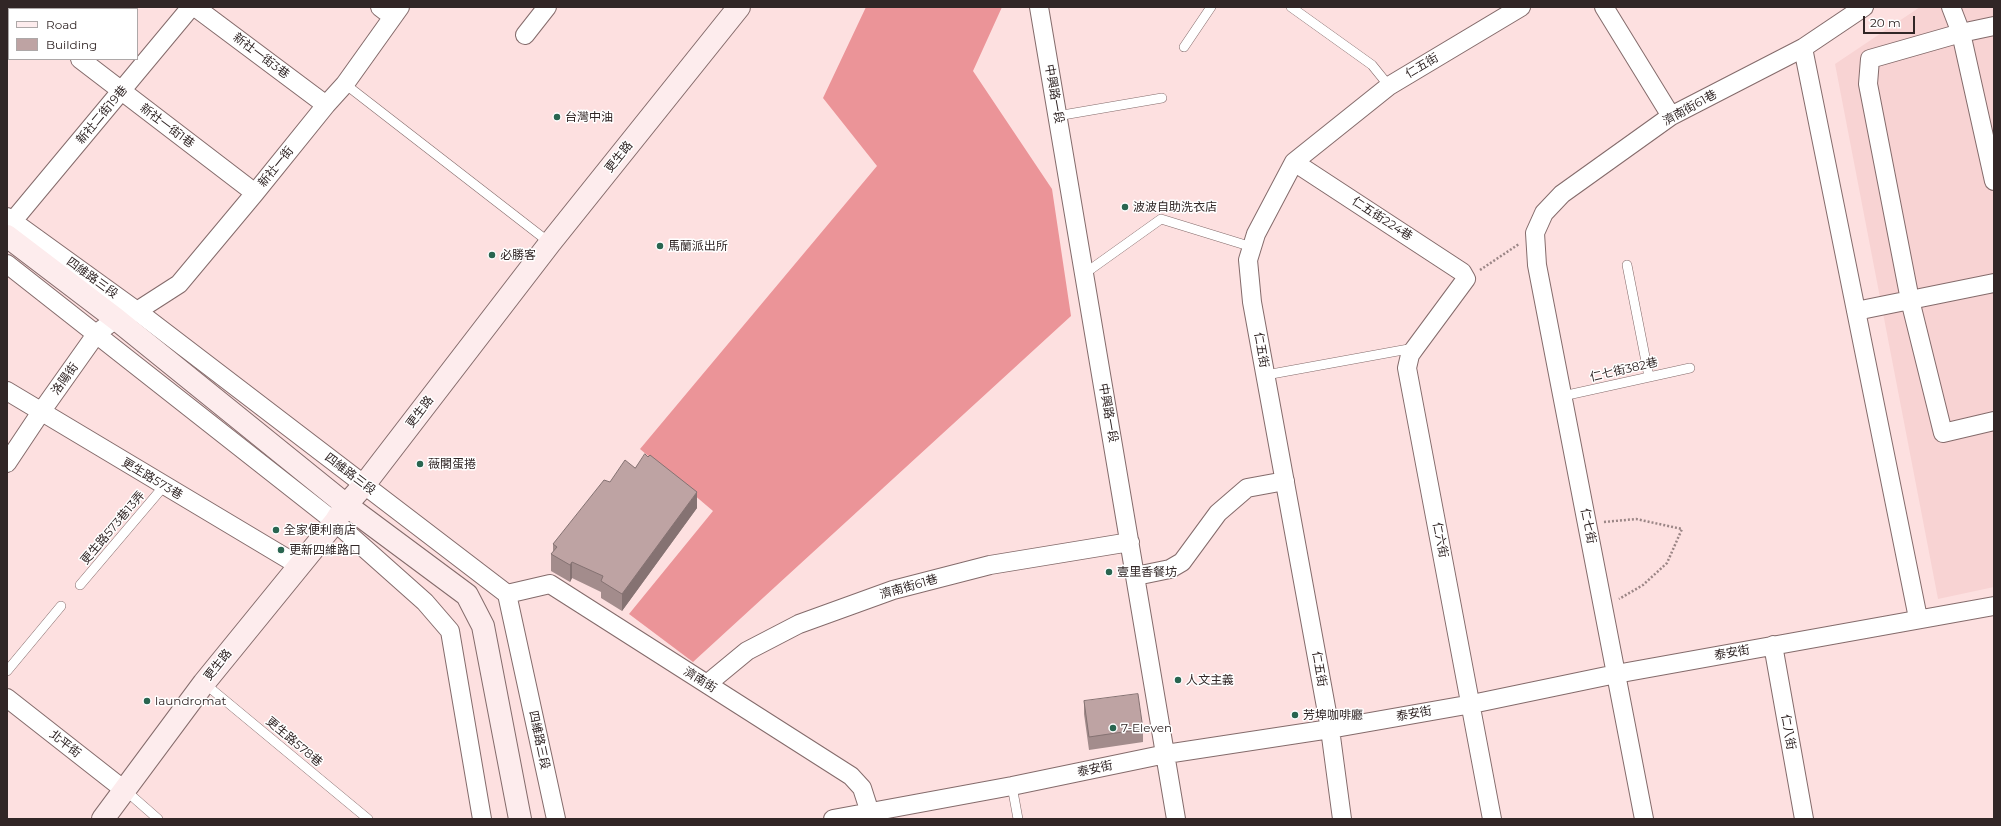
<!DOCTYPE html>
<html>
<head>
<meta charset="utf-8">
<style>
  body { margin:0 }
  #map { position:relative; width:2001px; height:826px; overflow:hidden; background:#fde0e0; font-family:Montserrat,sans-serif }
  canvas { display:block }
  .frame { position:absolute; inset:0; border:8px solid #312626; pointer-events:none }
  .legend { position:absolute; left:8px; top:8px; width:130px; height:52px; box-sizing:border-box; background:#fff; border:1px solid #ada8a8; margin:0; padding:5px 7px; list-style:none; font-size:12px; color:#312626 }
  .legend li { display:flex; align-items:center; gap:8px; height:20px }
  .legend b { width:20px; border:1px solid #ada8a8 }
  .scale { position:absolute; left:1863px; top:16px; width:52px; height:18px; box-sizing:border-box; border:2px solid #312626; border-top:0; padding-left:5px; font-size:12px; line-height:14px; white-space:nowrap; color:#312626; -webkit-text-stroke:3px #fff; paint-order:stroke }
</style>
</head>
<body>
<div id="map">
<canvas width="2001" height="826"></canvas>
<div class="frame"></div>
<ul class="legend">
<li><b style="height:5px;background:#fdeced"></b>Road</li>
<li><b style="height:11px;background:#bea3a3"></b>Building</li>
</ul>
<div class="scale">20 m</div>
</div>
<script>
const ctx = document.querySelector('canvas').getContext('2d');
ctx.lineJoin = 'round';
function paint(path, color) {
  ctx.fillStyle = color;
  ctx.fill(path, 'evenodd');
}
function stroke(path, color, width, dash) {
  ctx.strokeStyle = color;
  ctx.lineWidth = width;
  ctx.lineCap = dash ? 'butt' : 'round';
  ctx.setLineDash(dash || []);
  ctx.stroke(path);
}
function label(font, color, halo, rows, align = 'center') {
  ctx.font = font + ' Montserrat,"Noto Sans TC",sans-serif';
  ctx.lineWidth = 3;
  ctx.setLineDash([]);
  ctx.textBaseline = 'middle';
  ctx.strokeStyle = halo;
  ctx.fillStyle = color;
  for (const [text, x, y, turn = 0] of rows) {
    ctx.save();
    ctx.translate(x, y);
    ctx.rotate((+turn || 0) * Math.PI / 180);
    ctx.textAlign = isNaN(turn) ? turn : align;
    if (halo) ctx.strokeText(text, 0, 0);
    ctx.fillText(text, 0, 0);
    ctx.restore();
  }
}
paint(new Path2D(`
  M 1920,7 L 1994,7 L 1994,587 L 1938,599 L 1835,64 Z`), '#f8d3d3');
paint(new Path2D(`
  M 866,7 L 1002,7 L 973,71 L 1052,189 L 1071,316 L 693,662 L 629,614 L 713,511 L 640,449 L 877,166 L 823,98 Z`), '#eb9498');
const lane = new Path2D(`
  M 1291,7 L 1372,65 L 1389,86
  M 1184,47 L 1211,7
  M 345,84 L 550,243
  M 1057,116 L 1162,98
  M 1627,265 L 1649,377
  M 1084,274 L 1161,219 L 1252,247
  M 1266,375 L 1414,348
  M 1563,396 L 1690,368
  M 80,585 L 164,486
  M 7,671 L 61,606
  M 204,683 L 368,819
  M 1012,786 L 1018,819
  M 125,790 L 158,819`);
const street = new Path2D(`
  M 15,7 L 17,9
  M 195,7 L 326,105
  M 380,7 L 393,17
  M 1039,7 L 1176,819
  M 1604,7 L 1671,116
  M 1951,7 L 1961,33 L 1994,181
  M 1994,26 L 1961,33 L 1870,59 L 1868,84 L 1910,300 L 1943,433 L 1994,421
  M 525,35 L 547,7
  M 1803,48 L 1918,618
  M 80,59 L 255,193
  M 1294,162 L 1462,272 L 1466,279 L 1415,348 L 1410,355 L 1407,368 L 1492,819
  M 7,217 L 137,311 L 507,594 L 556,819
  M 12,222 L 191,7
  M 7,264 L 335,522 L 425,602 L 450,631 L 482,819
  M 1856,311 L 1994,283
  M 7,391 L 298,565
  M 7,463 L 41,412 L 97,333 L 116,319 L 137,311 L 179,284 L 255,193 L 326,105 L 345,84 L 400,7
  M 1136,576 L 1170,569 L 1182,562 L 1218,513 L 1247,488 L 1285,481
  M 507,594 L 550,584 L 851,776 L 862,788 L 872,819
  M 1773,645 L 1804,819
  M 707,684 L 747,651 L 799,624 L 893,590 L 990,565 L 1130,542
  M 7,698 L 123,789
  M 833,819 L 1012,786 L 1166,754 L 1330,729 L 1472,704 L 1616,674 L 1994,606
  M 1342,819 L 1330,729 L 1252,302 L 1248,260 L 1256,234 L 1294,162 L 1389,86 L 1521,7
  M 1644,819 L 1537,265 L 1535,233 L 1544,213 L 1562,194 L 1671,116 L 1803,48 L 1864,7`);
const secondary = new Path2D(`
  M 7,236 L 116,319 L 346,505 L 467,595 L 483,626 L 520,819
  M 103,819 L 204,683 L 335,522 L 346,505 L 364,485 L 550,243 L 739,7`);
stroke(lane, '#846b6b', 10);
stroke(street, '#846b6b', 20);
stroke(secondary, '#846b6b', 24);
stroke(new Path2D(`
  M 1480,270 L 1519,244
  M 1604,522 L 1636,519 L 1682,529 L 1667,563 L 1643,585 L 1619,599`), '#9b8686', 2.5, [2, 2]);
stroke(lane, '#fff', 9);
stroke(street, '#fff', 18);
stroke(secondary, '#fdeced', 22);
paint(new Path2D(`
  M 648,457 L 697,508 L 622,611 L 601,598 L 601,592 L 572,578 L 570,582 L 551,571 L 551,554 L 553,552 L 553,544 L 610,482 L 635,468 Z
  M 1084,701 L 1143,729 L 1143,742 L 1089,750 L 1084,714 Z`), '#a38c8c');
paint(new Path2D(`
  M 697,492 L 697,508 L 622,611 L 622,594 Z
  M 572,562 L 572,578 L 570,582 L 570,565 Z`), '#857272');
const building = new Path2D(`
  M 645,454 L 648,457 L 650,455 L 697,492 L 622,594 L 601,581 L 603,576 L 572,562 L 570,565 L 551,554 L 557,547 L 553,544 L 604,480 L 610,482 L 625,460 L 635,468 Z
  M 1138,694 L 1143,729 L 1089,737 L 1084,701 Z`);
paint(building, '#bea3a3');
stroke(building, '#857272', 1);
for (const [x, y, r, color] of [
  [557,117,4,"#296550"],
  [1125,207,4,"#296550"],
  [660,246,4,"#296550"],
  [492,255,4,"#296550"],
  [420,464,4,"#296550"],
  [276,530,4,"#296550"],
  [281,550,4,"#296550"],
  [1109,572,4,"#296550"],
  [1178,680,4,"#296550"],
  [147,701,4,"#296550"],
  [1295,715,4,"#296550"],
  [1113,728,4,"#296550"]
]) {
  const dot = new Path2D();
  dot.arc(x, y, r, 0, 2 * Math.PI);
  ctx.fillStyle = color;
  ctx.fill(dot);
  stroke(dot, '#fff', 1.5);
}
label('12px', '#312626', '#fff', [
  ["新社一街3巷",261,56,37],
  ["仁五街",1422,66,-31],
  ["中興路一段",1054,94,80],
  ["濟南街61巷",1690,108,-29],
  ["新社二街19巷",102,115,-50],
  ["新社一街1巷",167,126,37],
  ["更生路",619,157,-51],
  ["新社一街",276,167,-51],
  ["仁五街224巷",1382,219,33],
  ["四維路三段",92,278,36],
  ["仁五街",1261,350,80],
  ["仁七街382巷",1624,370,-13],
  ["洛陽街",65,379,-54],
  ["更生路",420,412,-53],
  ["中興路一段",1108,413,80],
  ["四維路三段",350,474,37],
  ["更生路573巷",152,479,31],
  ["仁七街",1588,526,79],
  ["更生路573巷13弄",113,528,-50],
  ["仁六街",1440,540,79],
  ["濟南街61巷",909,587,-16],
  ["泰安街",1732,653,-10],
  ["更生路",218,665,-51],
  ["仁五街",1319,669,80],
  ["濟南街",700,680,32],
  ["泰安街",1414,714,-10],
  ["仁八街",1788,732,80],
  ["四維路三段",539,740,78],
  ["更生路578巷",294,742,40],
  ["北平街",65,744,38],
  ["泰安街",1095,769,-12]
]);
label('12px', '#312626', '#fff', [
  ["台灣中油",565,117],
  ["波波自助洗衣店",1133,207],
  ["馬蘭派出所",668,246],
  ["必勝客",500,255],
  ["薇閣蛋捲",428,464],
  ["全家便利商店",284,530],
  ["更新四維路口",289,550],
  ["壹里香餐坊",1117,572],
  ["人文主義",1186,680],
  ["laundromat",155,701],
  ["芳埠咖啡廳",1303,715],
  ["7-Eleven",1121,728]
], 'left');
</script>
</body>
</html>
